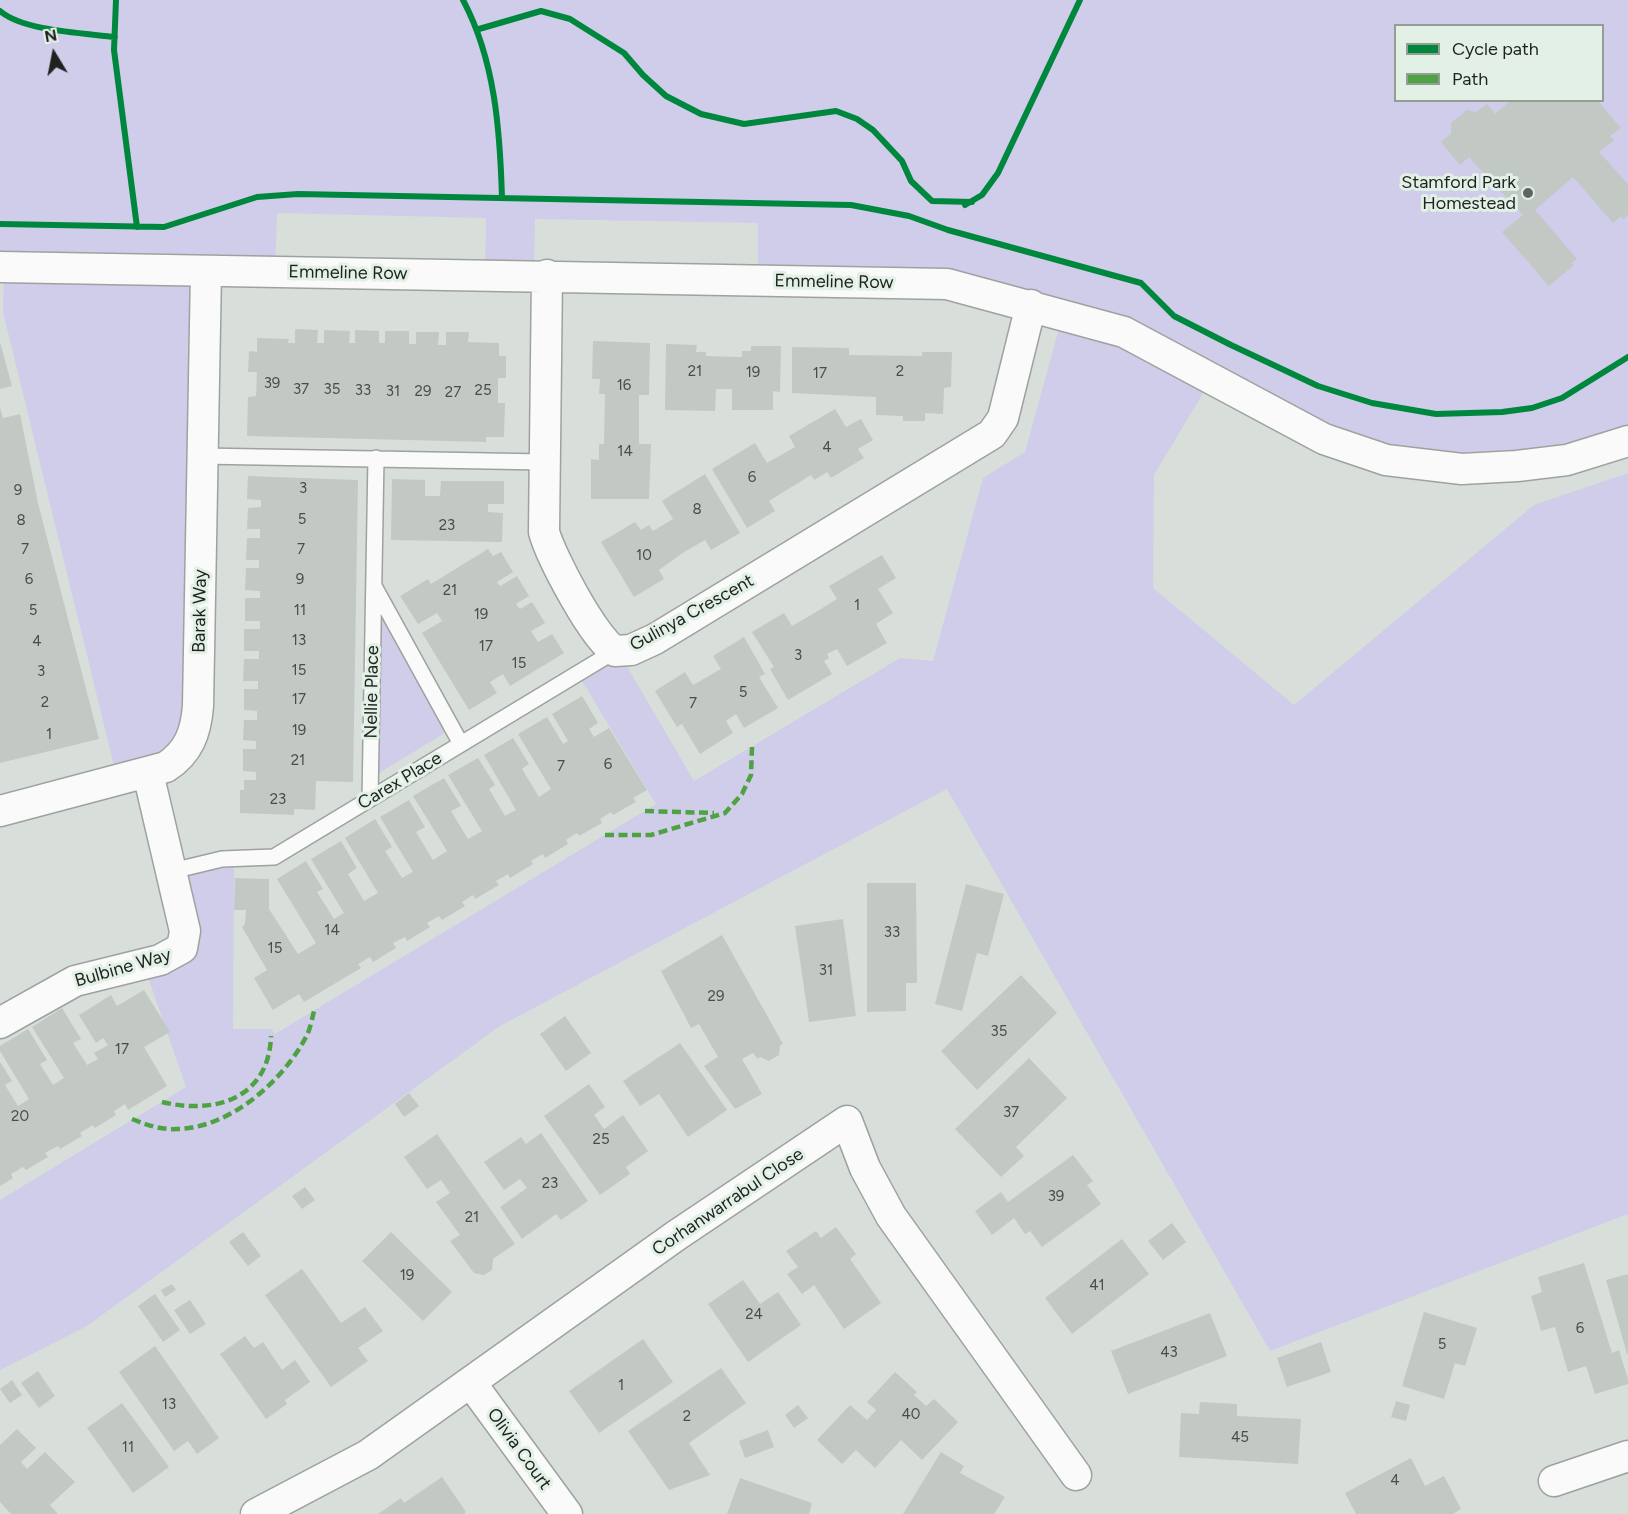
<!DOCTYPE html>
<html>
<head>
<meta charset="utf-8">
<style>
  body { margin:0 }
  #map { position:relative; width:1628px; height:1514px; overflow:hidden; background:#d8dfda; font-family:Figtree,sans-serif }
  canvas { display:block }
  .legend { position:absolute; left:1394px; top:24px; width:210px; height:78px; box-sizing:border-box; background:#e2f0e6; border:2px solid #949e96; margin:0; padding:8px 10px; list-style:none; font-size:18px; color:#1e231f }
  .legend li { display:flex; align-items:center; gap:12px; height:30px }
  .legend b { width:30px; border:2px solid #949e96 }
  .north { position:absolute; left:24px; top:24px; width:60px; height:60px; -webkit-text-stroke:4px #e2f0e6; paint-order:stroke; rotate:350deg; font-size:16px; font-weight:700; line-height:24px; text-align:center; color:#1e231f }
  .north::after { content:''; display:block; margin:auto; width:21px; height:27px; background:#1e231f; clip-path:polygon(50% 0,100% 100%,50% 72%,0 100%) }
</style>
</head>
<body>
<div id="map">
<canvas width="1628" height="1514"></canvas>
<ul class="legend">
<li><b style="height:8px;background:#00873e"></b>Cycle path</li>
<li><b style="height:8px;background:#4fa241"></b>Path</li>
</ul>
<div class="north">N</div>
</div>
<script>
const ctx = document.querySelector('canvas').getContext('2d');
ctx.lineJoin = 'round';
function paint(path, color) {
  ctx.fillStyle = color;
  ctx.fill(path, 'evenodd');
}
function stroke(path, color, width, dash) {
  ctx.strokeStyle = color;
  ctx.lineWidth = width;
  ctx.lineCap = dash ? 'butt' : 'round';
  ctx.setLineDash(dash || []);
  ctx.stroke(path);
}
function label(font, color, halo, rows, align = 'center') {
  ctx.font = font + ' Figtree,sans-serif';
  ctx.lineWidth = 6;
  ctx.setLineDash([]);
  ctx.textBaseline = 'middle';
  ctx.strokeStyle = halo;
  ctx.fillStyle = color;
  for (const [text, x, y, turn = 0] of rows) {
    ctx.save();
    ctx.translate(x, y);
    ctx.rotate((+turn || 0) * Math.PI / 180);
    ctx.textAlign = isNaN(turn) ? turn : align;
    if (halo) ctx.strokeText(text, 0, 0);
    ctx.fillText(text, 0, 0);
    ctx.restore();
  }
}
paint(new Path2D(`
  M 0,0 L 1628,0 L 1628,441 L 1435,467 L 1211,380 L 1154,475 L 1153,588 L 1294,705 L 1534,505 L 1628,473 L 1628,1214 L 1270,1351 L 947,789 L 500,1026 L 87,1326 L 0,1370 L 0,1200 L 186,1087 L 143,963 L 171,955 L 172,871 L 234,858 L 233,1029 L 271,1029 L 275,1034 L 656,804 L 578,674 L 618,651 L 694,781 L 900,658 L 933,661 L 983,478 L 1025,452 L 1063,314 L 1031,305 L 758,280 L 758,223 L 535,219 L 534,275 L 485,274 L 486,218 L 277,213 L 275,272 L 206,271 L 192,737 L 118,782 L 3,312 L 4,268 L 0,267 ZM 1396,26 L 1602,26 L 1602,100 L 1396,100 Z
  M 374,585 L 453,728 L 371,778 Z`), '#cfcdea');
paint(new Path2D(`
  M 1511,100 L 1597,100 L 1621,128 L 1610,136 L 1614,140 L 1599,152 L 1628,184 L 1628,215 L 1623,219 L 1621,216 L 1613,223 L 1573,177 L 1535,210 L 1577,259 L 1571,263 L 1574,265 L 1549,286 L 1502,232 L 1523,215 L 1469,157 L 1460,165 L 1441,142 L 1451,134 L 1451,123 L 1467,110 L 1476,112 L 1487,104 L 1495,114 Z
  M 295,329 L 318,330 L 317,343 L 324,343 L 324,330 L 350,331 L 349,343 L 355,343 L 355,330 L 379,331 L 379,343 L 385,343 L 385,331 L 409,331 L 409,344 L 416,344 L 416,332 L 439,332 L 438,345 L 446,345 L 446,332 L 469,332 L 468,342 L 499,343 L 499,356 L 506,356 L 506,378 L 498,378 L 498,403 L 505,403 L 504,437 L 486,437 L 486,442 L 247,436 L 248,397 L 256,396 L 257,372 L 248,372 L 249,351 L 257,352 L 257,338 L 289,339 L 288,343 L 295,343 Z
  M 593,341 L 650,343 L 649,395 L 639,395 L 639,444 L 651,444 L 649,499 L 591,499 L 591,459 L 599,460 L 599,444 L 604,444 L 605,394 L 599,394 L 600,379 L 592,379 Z
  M 0,342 L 12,386 L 0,389 Z
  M 666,344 L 697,345 L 696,352 L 706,352 L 706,356 L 742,357 L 742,351 L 751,351 L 751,346 L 781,346 L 780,392 L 773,391 L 773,410 L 732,410 L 732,389 L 716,389 L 715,411 L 665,410 Z
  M 792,347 L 849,348 L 849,355 L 922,356 L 922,352 L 952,352 L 951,387 L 944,388 L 943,414 L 925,413 L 925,421 L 903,421 L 903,416 L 876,415 L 876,397 L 792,393 Z
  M 0,408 L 3,418 L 20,414 L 38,503 L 99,739 L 0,763 Z
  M 835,409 L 846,427 L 861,419 L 873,440 L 858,449 L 864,458 L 831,478 L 827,472 L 814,480 L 811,475 L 769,501 L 775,511 L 747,528 L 712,469 L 755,443 L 767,463 L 795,447 L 789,436 Z
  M 705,474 L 740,533 L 711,550 L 705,540 L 684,552 L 659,570 L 664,579 L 634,597 L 601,542 L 635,522 L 641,530 L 649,525 L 653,531 L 673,519 L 662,501 Z
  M 248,476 L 358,480 L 353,782 L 316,781 L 315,810 L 294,809 L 294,815 L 240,813 L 240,790 L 244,790 L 244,780 L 256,780 L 256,772 L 243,771 L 243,749 L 256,749 L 256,741 L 243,740 L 244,720 L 257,720 L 257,711 L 244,710 L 244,689 L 258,689 L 258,681 L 243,681 L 244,659 L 259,659 L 259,651 L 244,651 L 244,629 L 260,629 L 260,621 L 245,621 L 245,598 L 260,598 L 260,591 L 245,590 L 246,568 L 259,568 L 259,560 L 246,560 L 247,538 L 260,538 L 260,529 L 247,529 L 248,508 L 261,507 L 261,500 L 247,499 Z
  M 392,479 L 425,480 L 425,496 L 440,496 L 441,481 L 504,481 L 504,504 L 488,504 L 488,512 L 503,513 L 502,542 L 391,540 Z
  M 488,549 L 493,556 L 501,552 L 513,572 L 497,582 L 500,586 L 517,576 L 529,596 L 516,604 L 520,609 L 532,602 L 545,623 L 531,631 L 538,642 L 552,634 L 564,653 L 510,686 L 503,674 L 490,682 L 497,693 L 469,710 L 422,633 L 442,621 L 437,613 L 418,624 L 400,596 L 428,579 L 431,584 Z
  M 882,555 L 896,578 L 878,589 L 893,613 L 876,624 L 887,643 L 847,666 L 837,649 L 827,654 L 829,658 L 824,661 L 832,674 L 788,700 L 770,669 L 774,667 L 752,632 L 784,613 L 792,626 L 806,618 L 837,599 L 829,586 Z
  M 744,637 L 765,674 L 759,677 L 778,708 L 744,728 L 736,714 L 726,721 L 733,733 L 700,754 L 682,724 L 677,727 L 655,691 L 685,672 L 693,685 L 721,669 L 713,656 Z
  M 582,696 L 598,723 L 589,729 L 594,737 L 609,728 L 647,790 L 633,798 L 636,802 L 613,815 L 611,812 L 600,819 L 602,823 L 579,836 L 577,833 L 566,840 L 568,844 L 545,858 L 543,854 L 531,861 L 533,864 L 510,878 L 508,874 L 496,881 L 499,885 L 475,899 L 473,895 L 462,902 L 465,906 L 442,920 L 439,916 L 427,923 L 430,927 L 407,941 L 405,937 L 393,943 L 396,948 L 373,962 L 370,957 L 358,964 L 361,968 L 304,1002 L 299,994 L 273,1010 L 254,978 L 267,970 L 242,927 L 245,924 L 246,910 L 234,910 L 235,878 L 269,879 L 269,909 L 298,954 L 316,943 L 277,879 L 306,861 L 323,889 L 317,892 L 334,919 L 344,913 L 311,859 L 341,841 L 357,868 L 348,874 L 364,901 L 378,893 L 345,838 L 375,819 L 392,847 L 385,851 L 402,878 L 413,872 L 380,817 L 409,800 L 425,827 L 416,832 L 433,860 L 447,851 L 413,796 L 444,778 L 461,806 L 451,811 L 468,839 L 482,831 L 448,775 L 478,758 L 495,785 L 489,789 L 505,816 L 516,810 L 484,755 L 513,738 L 529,764 L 522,769 L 539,797 L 551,789 L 518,734 L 547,717 L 563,744 L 568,741 L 552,714 Z
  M 867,883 L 916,883 L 917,983 L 906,983 L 906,1011 L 867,1012 Z
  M 966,884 L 1004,894 L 988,956 L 977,953 L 962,1011 L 935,1004 Z
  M 843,919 L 856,1016 L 809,1022 L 795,926 Z
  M 722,935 L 783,1044 L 780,1045 L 779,1055 L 769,1061 L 760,1057 L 758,1059 L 753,1053 L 742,1059 L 762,1094 L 735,1109 L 704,1066 L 718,1057 L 699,1024 L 691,1028 L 661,971 Z
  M 1021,975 L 1057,1013 L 977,1090 L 941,1051 Z
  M 144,990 L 170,1032 L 144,1047 L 167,1086 L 128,1110 L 125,1104 L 114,1111 L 116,1115 L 95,1128 L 93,1125 L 80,1133 L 82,1136 L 60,1149 L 58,1146 L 45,1153 L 48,1157 L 26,1170 L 23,1167 L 11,1174 L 13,1178 L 0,1186 L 0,1062 L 12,1081 L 5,1085 L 18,1106 L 29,1099 L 0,1051 L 0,1046 L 28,1029 L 47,1060 L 40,1064 L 53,1085 L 64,1078 L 32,1027 L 62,1008 L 81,1039 L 73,1043 L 87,1065 L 98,1059 L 94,1053 L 108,1045 L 103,1038 L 96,1043 L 79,1015 L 111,995 L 117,1006 Z
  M 565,1016 L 591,1053 L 566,1071 L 540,1034 Z
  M 680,1043 L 727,1110 L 688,1137 L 659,1094 L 640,1106 L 623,1081 Z
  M 1029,1058 L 1067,1098 L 1016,1147 L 1024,1156 L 1001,1177 L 955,1129 Z
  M 589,1084 L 605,1107 L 594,1115 L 604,1129 L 623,1115 L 648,1151 L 626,1167 L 630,1174 L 600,1195 L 544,1116 Z
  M 409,1093 L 419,1106 L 404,1117 L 395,1104 Z
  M 541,1133 L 588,1201 L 561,1220 L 556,1214 L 522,1239 L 500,1207 L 527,1188 L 520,1179 L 504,1190 L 484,1162 L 521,1137 L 526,1144 Z
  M 437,1134 L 515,1244 L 493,1259 L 492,1270 L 484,1275 L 474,1273 L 450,1241 L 460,1235 L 436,1202 L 450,1193 L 441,1180 L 427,1189 L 404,1157 Z
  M 1073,1155 L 1093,1181 L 1087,1185 L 1101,1204 L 1042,1247 L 1030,1231 L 1025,1234 L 1014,1218 L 992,1235 L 975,1211 L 1001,1192 L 1008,1202 Z
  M 305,1187 L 315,1200 L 302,1209 L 292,1196 Z
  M 1172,1223 L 1186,1242 L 1163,1260 L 1148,1241 Z
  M 836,1227 L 856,1254 L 850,1259 L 881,1303 L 844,1329 L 814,1285 L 802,1294 L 787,1274 L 798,1267 L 786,1251 L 816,1231 L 821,1238 Z
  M 243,1232 L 261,1256 L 248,1266 L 229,1242 Z
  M 391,1232 L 452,1292 L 423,1321 L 362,1261 Z
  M 1122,1239 L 1149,1274 L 1072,1334 L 1045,1298 Z
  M 1584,1263 L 1612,1353 L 1619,1350 L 1628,1379 L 1628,1384 L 1595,1394 L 1586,1366 L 1568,1372 L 1555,1327 L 1541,1331 L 1531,1296 L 1542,1292 L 1538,1277 Z
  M 302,1269 L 341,1323 L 365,1307 L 383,1331 L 358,1348 L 368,1361 L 331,1387 L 265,1295 Z
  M 1628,1274 L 1628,1354 L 1627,1354 L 1606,1280 Z
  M 743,1280 L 760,1304 L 778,1292 L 801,1325 L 748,1362 L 708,1304 Z
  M 172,1284 L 176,1290 L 165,1297 L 161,1290 Z
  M 155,1294 L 180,1330 L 163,1342 L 138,1306 Z
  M 190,1300 L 206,1324 L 190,1334 L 174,1310 Z
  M 1424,1312 L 1477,1328 L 1465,1366 L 1455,1363 L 1444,1399 L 1402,1386 Z
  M 1210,1313 L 1227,1356 L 1128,1394 L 1111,1351 Z
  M 245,1336 L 254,1348 L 263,1342 L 282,1370 L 295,1360 L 310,1382 L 285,1400 L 287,1404 L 266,1419 L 220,1354 Z
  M 643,1339 L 673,1382 L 599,1433 L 569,1391 Z
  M 1321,1342 L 1331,1372 L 1287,1387 L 1277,1358 Z
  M 155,1346 L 219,1438 L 197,1454 L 188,1441 L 174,1451 L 119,1372 Z
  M 721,1368 L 746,1403 L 689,1443 L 710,1475 L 669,1490 L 628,1431 Z
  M 38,1371 L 55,1396 L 39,1408 L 21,1383 Z
  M 895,1372 L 917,1392 L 914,1395 L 926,1406 L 934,1399 L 958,1422 L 922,1460 L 901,1440 L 875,1468 L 856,1450 L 842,1464 L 817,1440 L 850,1405 L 867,1420 L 876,1410 L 867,1402 Z
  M 12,1380 L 22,1395 L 10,1403 L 0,1389 Z
  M 1396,1401 L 1410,1405 L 1406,1421 L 1391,1417 Z
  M 1200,1402 L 1237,1404 L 1237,1416 L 1301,1419 L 1298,1464 L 1179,1457 L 1181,1413 L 1199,1414 Z
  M 122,1403 L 169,1467 L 133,1493 L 87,1428 Z
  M 798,1405 L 808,1418 L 794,1428 L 785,1415 Z
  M 17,1429 L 36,1448 L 21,1462 L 27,1469 L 45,1452 L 75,1482 L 50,1505 L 58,1514 L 11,1514 L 0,1502 L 0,1445 Z
  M 768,1430 L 774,1447 L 745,1458 L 739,1441 Z
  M 941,1452 L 964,1466 L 960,1473 L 1005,1497 L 994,1514 L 903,1514 Z
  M 1411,1458 L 1425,1486 L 1444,1476 L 1461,1509 L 1453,1514 L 1356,1514 L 1345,1493 Z
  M 442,1477 L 466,1512 L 464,1514 L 378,1514 L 401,1498 L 404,1503 Z
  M 740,1478 L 812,1503 L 809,1514 L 727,1514 Z`), '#c2c8c4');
const service = new Path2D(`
  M 202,456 L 545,462
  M 374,586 L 461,744
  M 370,799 L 376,458
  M 172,871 L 222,859 L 274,857 L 615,651`);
const minor = new Path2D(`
  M 0,267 L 947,284 L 1124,332 L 1324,439 L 1386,460 L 1462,469 L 1517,466 L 1567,460 L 1628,441
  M 547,275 L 544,532 C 551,557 594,639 615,651 L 631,650 L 655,639 L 992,434 L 1003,418 L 1031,305
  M 0,811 L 166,767 C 189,752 196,732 198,706 L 206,271
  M 0,1023 L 75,981 L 160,960 L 182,948 L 185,931 L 148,773
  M 471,1383 L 567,1514
  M 1554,1481 L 1628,1456
  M 256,1514 L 368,1455 L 677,1235 L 847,1121 L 865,1168 L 891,1216 L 1076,1475`);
stroke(service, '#9ea29f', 18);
stroke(minor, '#9ea29f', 33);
stroke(service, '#f9faf9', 15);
stroke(minor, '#f9faf9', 30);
stroke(new Path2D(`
  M 645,811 L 714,813
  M 605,835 L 651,835 L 725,813 L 742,794 L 751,775 L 752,747
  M 162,1102 C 216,1115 269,1098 271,1036
  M 132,1119 C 147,1125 161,1130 177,1129 C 230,1128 282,1082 306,1037 C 310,1030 312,1019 314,1011`), '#4fa241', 4.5, [9, 4.5]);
stroke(new Path2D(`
  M 116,0 L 114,50 L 137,227
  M 463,0 C 495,60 500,130 502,198
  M 0,11 C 23,31 83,33 115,37
  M 479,29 L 541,11 L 570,19 L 624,53 L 643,75 L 666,96 L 701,114 L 744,124 L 836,111 L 857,119 L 873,130 L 902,161 L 911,181 L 932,201 L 972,202
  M 965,205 L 982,195 L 998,173 L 1080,0
  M 0,224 L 164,227 L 257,197 L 298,194 L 851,205 L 909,216 L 948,230 L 1141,283 L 1174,316 L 1231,345 L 1318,386 L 1372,403 L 1436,414 L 1502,412 L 1532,408 L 1562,398 L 1628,357`), '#00873e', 6);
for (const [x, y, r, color] of [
  [1528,193,6,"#5f6560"]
]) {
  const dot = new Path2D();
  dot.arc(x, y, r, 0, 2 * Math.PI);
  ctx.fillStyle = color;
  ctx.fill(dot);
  stroke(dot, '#e2f0e6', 2);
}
label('15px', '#484d49', null, [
  ["21",695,372],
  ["2",900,372],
  ["19",753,373],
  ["17",820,374],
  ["39",272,384],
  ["16",624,386],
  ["37",301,390],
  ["35",332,390],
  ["33",363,391],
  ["25",483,391],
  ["31",393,392],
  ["29",423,392],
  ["27",453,393],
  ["4",827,448],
  ["14",625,452],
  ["6",752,478],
  ["3",303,489],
  ["9",18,491],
  ["8",697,510],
  ["5",302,520],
  ["8",21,521],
  ["23",447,526],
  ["7",25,550],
  ["7",301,550],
  ["10",644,556],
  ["6",29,580],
  ["9",300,580],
  ["21",450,591],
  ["1",857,606],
  ["5",33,611],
  ["11",300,611],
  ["19",481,615],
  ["13",299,641],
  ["4",37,642],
  ["17",486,647],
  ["3",798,656],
  ["15",519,664],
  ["15",299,671],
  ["3",41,672],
  ["5",743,693],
  ["17",299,700],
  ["2",45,703],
  ["7",693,704],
  ["19",299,731],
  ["1",49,735],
  ["21",298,761],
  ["6",608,765],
  ["7",561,767],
  ["23",278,800],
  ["14",332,931],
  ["33",892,933],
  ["15",275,949],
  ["31",826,971],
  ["29",716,997],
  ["35",999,1032],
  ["17",122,1050],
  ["37",1011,1113],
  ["20",20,1117],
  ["25",601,1140],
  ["23",550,1184],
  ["39",1056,1197],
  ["21",472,1218],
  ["19",407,1276],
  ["41",1097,1286],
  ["24",754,1315],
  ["6",1580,1329],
  ["5",1442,1345],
  ["43",1169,1353],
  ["1",621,1386],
  ["13",169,1405],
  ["40",911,1415],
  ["2",687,1417],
  ["45",1240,1438],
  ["11",128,1448],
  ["4",1395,1481]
]);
label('18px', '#1e231f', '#e2f0e6', [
  ["Stamford Park",1516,183],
  ["Homestead",1516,204]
], 'right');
label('18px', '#1e231f', '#e2f0e6', [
  ["Emmeline Row",348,273,1],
  ["Emmeline Row",834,282,1],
  ["Barak Way",200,611,-89],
  ["Gulinya Crescent",692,613,-29],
  ["Nellie Place",372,692,-89],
  ["Carex Place",400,781,-31],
  ["Bulbine Way",123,968,-16],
  ["Corhanwarrabul Close",728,1202,-34],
  ["Olivia Court",519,1449,54]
]);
</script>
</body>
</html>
